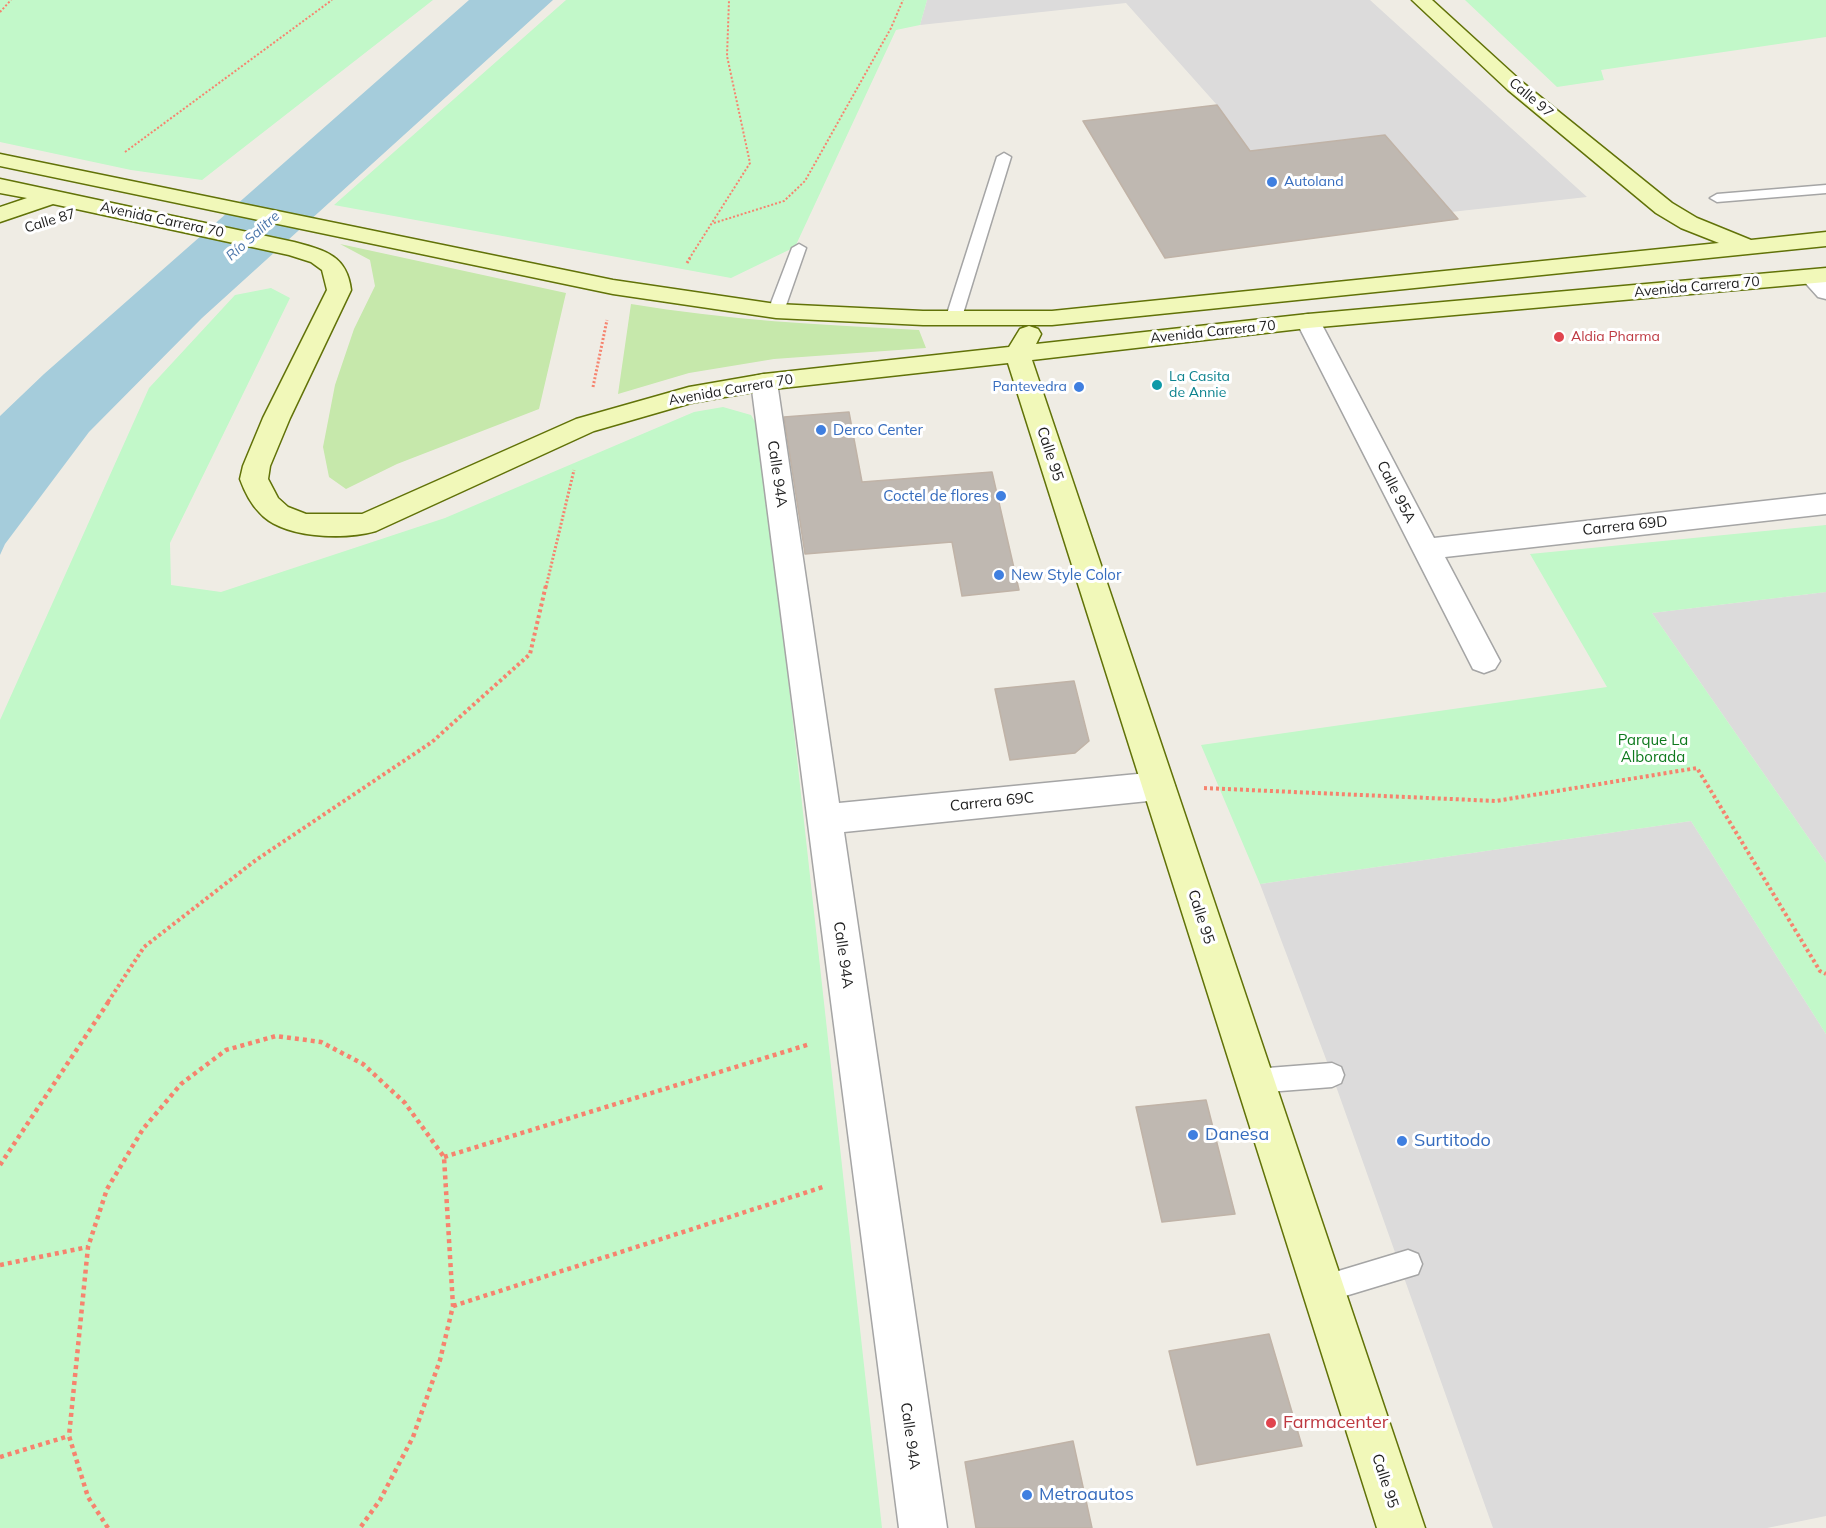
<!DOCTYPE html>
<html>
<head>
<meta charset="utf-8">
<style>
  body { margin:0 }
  canvas { display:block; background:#efece4 }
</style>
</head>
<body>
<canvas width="1826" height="1528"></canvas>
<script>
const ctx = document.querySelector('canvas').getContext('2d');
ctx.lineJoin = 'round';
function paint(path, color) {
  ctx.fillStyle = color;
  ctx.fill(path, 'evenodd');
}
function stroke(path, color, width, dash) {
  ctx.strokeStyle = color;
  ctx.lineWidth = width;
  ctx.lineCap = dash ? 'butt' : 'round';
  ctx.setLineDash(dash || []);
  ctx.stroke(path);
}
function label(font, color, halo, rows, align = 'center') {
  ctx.font = font + ' Mulish,sans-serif';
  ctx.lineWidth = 6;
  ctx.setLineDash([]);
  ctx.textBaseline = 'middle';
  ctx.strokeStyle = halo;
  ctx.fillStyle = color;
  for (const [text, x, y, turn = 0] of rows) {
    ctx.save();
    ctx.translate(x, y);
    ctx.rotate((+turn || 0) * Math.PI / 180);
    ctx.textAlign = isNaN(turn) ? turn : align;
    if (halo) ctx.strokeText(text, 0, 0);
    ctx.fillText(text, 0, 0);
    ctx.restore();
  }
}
paint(new Path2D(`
  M 927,0 L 1370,0 L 1587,197 L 1451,212 L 1384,135 L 1250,151 L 1217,105 L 1126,3 L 920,25 Z
  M 1826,592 L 1826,863 L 1652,613 Z
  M 1691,821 L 1826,1034 L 1826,1516 L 1767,1528 L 1493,1528 L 1332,1075 L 1260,884 Z`), '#dcdbdb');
paint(new Path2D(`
  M 340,244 L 566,293 L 539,409 L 397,464 L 346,489 L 329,477 L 323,447 L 335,385 L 354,329 L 375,286 L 370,260 Z
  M 631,304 C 726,320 822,325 919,330 L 926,348 L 774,359 L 689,373 L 618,394 Z`), '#c6e8ab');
paint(new Path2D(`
  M 0,0 L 433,0 L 202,180 L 131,170 L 0,142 Z
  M 566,0 L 927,0 L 920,25 L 896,30 L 795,247 L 731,278 L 334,205 Z
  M 1465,0 L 1826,0 L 1826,37 L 1601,70 L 1604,80 L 1557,87 Z
  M 271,288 L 290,298 L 170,543 L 171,585 L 221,592 L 445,518 L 694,412 L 723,407 L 751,415 L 761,432 L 882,1528 L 0,1528 L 0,720 L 149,388 L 235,295 Z
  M 1826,525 L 1826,592 L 1652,613 L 1826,863 L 1826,1034 L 1691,821 L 1260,884 L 1201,745 L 1607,687 L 1530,554 Z`), '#c2f8c9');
paint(new Path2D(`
  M 469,0 L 553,0 L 202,318 L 89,432 L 5,544 L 0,555 L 0,416 L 44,374 Z`), '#a5ccdb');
const building = new Path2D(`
  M 1217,105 L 1250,151 L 1385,135 L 1458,219 L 1165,258 L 1083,121 Z
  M 849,412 L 862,482 L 992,472 L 1019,590 L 962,596 L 952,542 L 805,554 L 784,417 Z
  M 1074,681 L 1089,741 L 1075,753 L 1010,760 L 995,689 Z
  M 1206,1100 L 1235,1214 L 1162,1222 L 1136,1107 Z
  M 1269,1334 L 1302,1446 L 1197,1465 L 1169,1351 Z
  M 1073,1441 L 1092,1528 L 976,1528 L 965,1462 Z`);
paint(building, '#bfb8b1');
stroke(building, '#c0b3a7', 1.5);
const lane = new Path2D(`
  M 1004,153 L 1011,157 L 962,317 L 954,322 L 948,320 L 946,317 L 997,157 Z
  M 1826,185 L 1826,193 L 1717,202 L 1710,198 L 1717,194 Z
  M 799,244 L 806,248 L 784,311 L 776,316 L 771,314 L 768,311 L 792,248 Z
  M 1332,1063 L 1341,1067 L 1344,1075 L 1341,1083 L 1332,1087 L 1255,1093 L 1246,1090 L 1243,1081 L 1246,1072 L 1255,1069 Z
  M 1408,1250 L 1418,1254 L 1422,1264 L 1418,1274 L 1322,1303 L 1312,1299 L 1308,1289 L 1312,1279 Z`);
const street = new Path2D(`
  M 1812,270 L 1820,272 L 1826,278 L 1826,299 L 1818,297 L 1800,277 L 1804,272 Z
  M 1308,314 L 1317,316 L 1320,321 L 1434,538 L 1826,494 L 1826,514 L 1445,557 L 1500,661 L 1495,669 L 1484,673 L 1473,669 L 1296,321 L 1299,316 Z
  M 764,374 L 773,376 L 777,382 L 839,803 L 1158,772 L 1170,776 L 1175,786 L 1170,796 L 1158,800 L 844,832 L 947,1528 L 899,1528 L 751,382 L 755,376 Z`);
const secondary = new Path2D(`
  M 1412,0 L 1432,0 L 1522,82 L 1672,203 L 1697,218 L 1751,240 L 1826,232 L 1826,246 L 1052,325 L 923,325 L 776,318 L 613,294 L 0,166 L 0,154 L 613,280 L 776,304 L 923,311 L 1052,311 L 1719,243 L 1681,228 L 1656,213 L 1508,90 Z
  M 0,179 L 294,242 C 324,250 347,255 351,290 L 290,418 L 270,466 L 268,479 L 278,498 L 288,507 L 306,514 L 362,514 L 576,419 L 689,387 L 764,374 L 1009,347 L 1020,329 L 1029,326 L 1038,329 L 1041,334 L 1036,344 L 1308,314 L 1826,268 L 1826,282 L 1308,328 L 1032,360 L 1425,1528 L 1377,1528 L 1008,363 L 764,390 L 691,403 L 594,431 L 376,531 C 344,540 282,539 259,512 C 251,504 244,490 240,479 L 243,466 L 263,418 L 327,290 L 322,270 L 311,262 L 289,255 L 53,204 L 0,222 L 0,207 L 27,198 L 0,193 Z`);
stroke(lane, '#a5a5a5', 3);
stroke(street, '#a5a5a5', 3);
stroke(secondary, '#617208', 3);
stroke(new Path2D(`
  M 0,12 L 11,0
  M 125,152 L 332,0
  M 714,223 L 784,201 L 805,181 L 891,28 L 903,0
  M 689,259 L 750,163 L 727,56 L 729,0`), '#f6836e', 2, [2, 2]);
stroke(new Path2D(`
  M 687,263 L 690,258
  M 593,387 L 607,320
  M 546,587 L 574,470`), '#f6836e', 3, [2, 2]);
stroke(new Path2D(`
  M 1204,788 L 1496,801 L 1697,768 L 1820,971 L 1826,974
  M 108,1002 L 144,947 L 256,860 L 432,742 L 530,654 L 546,585`), '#f6836e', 4, [3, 3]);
stroke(new Path2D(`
  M 444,1157 L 810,1044
  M 0,1165 L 109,1001
  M 0,1265 L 88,1247
  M 453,1306 L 826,1186
  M 0,1457 L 69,1436
  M 108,1528 L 88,1497 L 69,1436 L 88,1247 L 107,1189 L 143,1129 L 181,1084 L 226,1050 L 276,1036 L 321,1042 L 363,1064 L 405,1103 L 444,1157 L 453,1306 L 440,1360 L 413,1437 L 380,1500 L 360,1528`), '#f6836e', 4.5, [4, 4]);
paint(lane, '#fff');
paint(street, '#fff');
paint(secondary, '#f1f8b9');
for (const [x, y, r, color] of [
  [1272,182,6,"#3f7fe0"],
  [1559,337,6,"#e0444e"],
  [1157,385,6,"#0f9aa8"],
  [1079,387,6,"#3f7fe0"],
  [821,430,6,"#3f7fe0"],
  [1001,496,6,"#3f7fe0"],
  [999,575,6,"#3f7fe0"],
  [1193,1135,6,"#3f7fe0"],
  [1402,1141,6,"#3f7fe0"],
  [1271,1423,6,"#e0444e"],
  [1027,1495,6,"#3f7fe0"]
]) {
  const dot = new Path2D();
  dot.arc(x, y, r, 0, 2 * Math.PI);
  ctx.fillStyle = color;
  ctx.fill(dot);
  stroke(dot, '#fff', 2);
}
label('14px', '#1e1e1e', '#fff', [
  ["Calle 97",1531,98,40],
  ["Avenida Carrera 70",162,220,12],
  ["Calle 87",50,221,-17],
  ["Avenida Carrera 70",1697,287,-5],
  ["Avenida Carrera 70",1213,332,-6],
  ["Avenida Carrera 70",731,390,-10]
]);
label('14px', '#366cbe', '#fff', [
  ["Autoland",1284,182],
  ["Pantevedra",1067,387,"right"]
], 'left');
label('italic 14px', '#4d77ab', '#fff', [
  ["Río Salitre",253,236,-42]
]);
label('14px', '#be3a42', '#fff', [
  ["Aldia Pharma",1571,337]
], 'left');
label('14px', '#0d838f', '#fff', [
  ["La Casita",1169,377],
  ["de Annie",1169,393]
], 'left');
label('15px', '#366cbe', '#fff', [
  ["Derco Center",833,430],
  ["Coctel de flores",989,496,"right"],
  ["New Style Color",1011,575]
], 'left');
label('15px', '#1e1e1e', '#fff', [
  ["Calle 95",1050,454,72],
  ["Calle 94A",777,474,82],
  ["Calle 95A",1396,492,63],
  ["Carrera 69D",1625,526,-6],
  ["Carrera 69C",992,802,-6],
  ["Calle 95",1201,917,72],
  ["Calle 94A",843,955,82],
  ["Calle 94A",910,1436,82],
  ["Calle 95",1385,1481,72]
]);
label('15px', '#0e791d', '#fff', [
  ["Parque La",1653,740],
  ["Alborada",1653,757]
]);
label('18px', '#366cbe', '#fff', [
  ["Danesa",1205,1135],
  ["Surtitodo",1414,1141],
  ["Metroautos",1039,1495]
], 'left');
label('18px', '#be3a42', '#fff', [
  ["Farmacenter",1283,1423]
], 'left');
</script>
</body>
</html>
